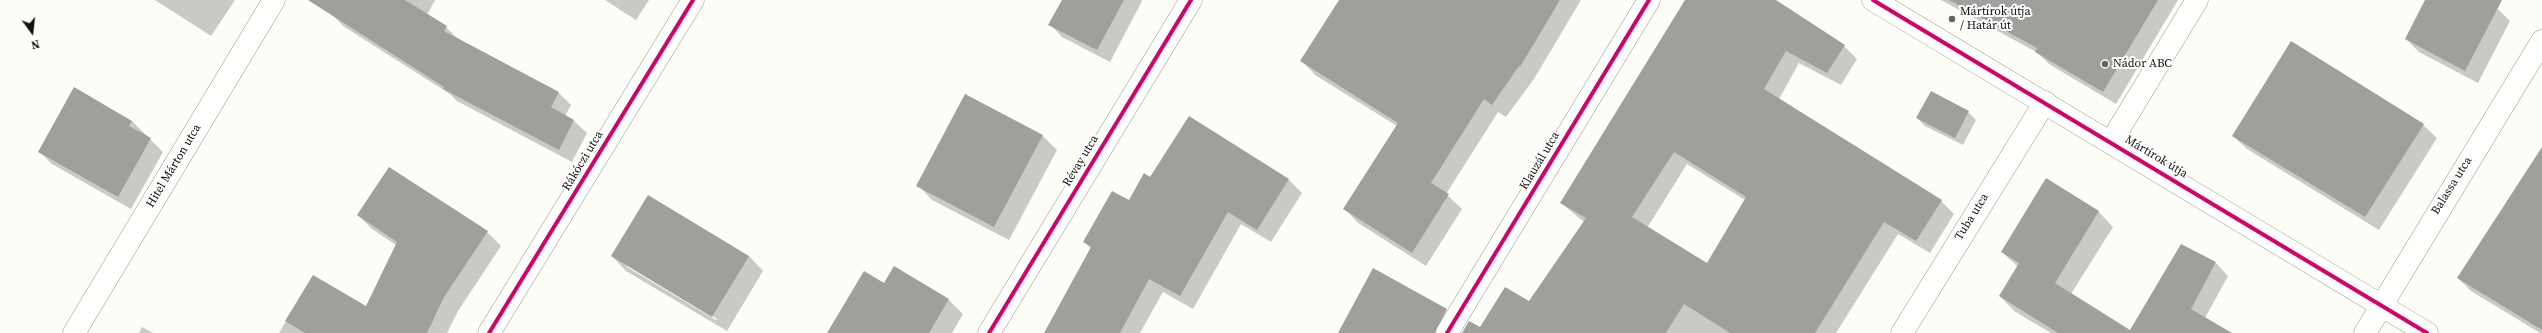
<!DOCTYPE html>
<html>
<head>
<meta charset="utf-8">
<style>
  body { margin:0 }
  #map { position:relative; width:2542px; height:333px; overflow:hidden; background:#fdfcf7; font-family:"Source Serif 4",serif }
  canvas { display:block }
  .north { position:absolute; left:12px; top:12px; width:40px; height:40px; -webkit-text-stroke:3px #fff; paint-order:stroke; rotate:165deg; font-size:11px; font-weight:700; line-height:16px; text-align:center; color:#111 }
  .north::after { content:''; display:block; margin:auto; width:14px; height:18px; background:#111; clip-path:polygon(50% 0,100% 100%,50% 72%,0 100%) }
</style>
</head>
<body>
<div id="map">
<canvas width="2542" height="333"></canvas>
<div class="north">N</div>
</div>
<script>
const ctx = document.querySelector('canvas').getContext('2d');
ctx.lineJoin = 'round';
function paint(path, color) {
  ctx.fillStyle = color;
  ctx.fill(path, 'evenodd');
}
function stroke(path, color, width, dash) {
  ctx.strokeStyle = color;
  ctx.lineWidth = width;
  ctx.lineCap = dash ? 'butt' : 'round';
  ctx.setLineDash(dash || []);
  ctx.stroke(path);
}
function label(font, color, halo, rows, align = 'center') {
  ctx.font = font + ' "Source Serif 4",serif';
  ctx.lineWidth = 4;
  ctx.setLineDash([]);
  ctx.textBaseline = 'middle';
  ctx.strokeStyle = halo;
  ctx.fillStyle = color;
  for (const [text, x, y, turn = 0] of rows) {
    ctx.save();
    ctx.translate(x, y);
    ctx.rotate((+turn || 0) * Math.PI / 180);
    ctx.textAlign = isNaN(turn) ? turn : align;
    if (halo) ctx.strokeText(text, 0, 0);
    ctx.fillText(text, 0, 0);
    ctx.restore();
  }
}
paint(new Path2D(`
  M 155,0 L 235,0 L 211,36 Z
  M 339,0 L 435,0 L 427,15 L 446,27 L 459,40 L 558,92 L 571,105 L 565,116 L 574,121 L 587,133 L 572,162 L 457,101 L 450,94 L 343,26 L 331,13 Z
  M 605,0 L 649,0 L 636,20 Z
  M 1063,0 L 1141,0 L 1142,1 L 1110,62 L 1062,37 L 1050,24 Z
  M 1340,0 L 1581,0 L 1534,79 L 1506,117 L 1498,112 L 1446,194 L 1462,209 L 1426,266 L 1358,223 L 1345,209 L 1397,126 L 1315,75 L 1302,61 Z
  M 1686,0 L 1774,0 L 1844,46 L 1857,59 L 1841,85 L 1799,63 L 1779,99 L 1941,201 L 1954,214 L 1930,253 L 1898,234 L 1836,333 L 1477,333 L 1529,303 L 1584,222 L 1561,203 ZM 1687,164 L 1745,200 L 1707,265 L 1647,228 Z
  M 1941,0 L 2178,0 L 2116,104 L 2049,64 L 2038,53 Z
  M 2426,0 L 2481,0 L 2498,9 L 2510,21 L 2478,83 L 2419,52 L 2406,39 Z
  M 1968,112 L 1976,120 L 1963,145 L 1925,126 L 1917,118 Z
  M 132,121 L 163,152 L 131,209 L 52,164 L 39,151 Z
  M 2423,125 L 2437,138 L 2379,230 L 2247,149 L 2233,136 Z
  M 1042,135 L 1057,150 L 1009,240 L 932,200 L 918,185 Z
  M 2542,149 L 2542,333 L 2540,333 L 2471,291 L 2458,278 Z
  M 1151,178 L 1289,180 L 1302,193 L 1271,242 L 1241,224 L 1193,309 L 1163,292 L 1140,333 L 1045,333 L 1091,249 L 1085,242 L 1129,202 Z
  M 2047,180 L 2099,212 L 2113,227 L 2071,294 L 2087,333 L 2051,333 L 2014,311 L 2000,296 L 2018,267 L 2002,252 Z
  M 358,215 L 487,232 L 501,246 L 458,311 L 447,333 L 279,333 L 313,276 L 366,308 L 396,245 L 372,229 Z
  M 2181,245 L 2216,263 L 2228,276 L 2205,318 L 2230,333 L 2129,333 Z
  M 612,256 L 749,256 L 763,271 L 727,331 L 626,271 ZM 627,265 L 717,319 L 716,320 L 627,267 Z
  M 884,284 L 949,300 L 963,314 L 952,333 L 829,333 Z
  M 142,327 L 153,333 L 139,333 Z`), '#0003');
paint(new Path2D(`
  M 308,0 L 405,0 L 447,26 L 444,31 L 559,92 L 551,107 L 574,120 L 559,150 L 443,89 L 444,87 Z
  M 1062,0 L 1124,0 L 1097,50 L 1048,25 Z
  M 1339,0 L 1560,0 L 1520,67 L 1519,66 L 1492,105 L 1484,99 L 1431,183 L 1449,194 L 1412,253 L 1343,209 L 1398,123 L 1300,61 Z
  M 1685,0 L 1776,0 L 1845,45 L 1827,73 L 1786,51 L 1764,89 L 1942,200 L 1916,241 L 1884,222 L 1815,333 L 1730,333 L 1684,304 L 1666,333 L 1462,333 L 1469,321 L 1480,327 L 1505,287 L 1529,301 L 1586,218 L 1560,203 ZM 1674,152 L 1746,197 L 1707,263 L 1632,217 Z
  M 1949,0 L 2158,0 L 2103,92 L 2035,52 L 2037,48 Z
  M 2425,0 L 2502,0 L 2465,71 L 2405,39 Z
  M 2291,41 L 2424,124 L 2365,217 L 2232,136 Z
  M 74,87 L 132,121 L 129,126 L 151,138 L 118,197 L 38,152 Z
  M 1931,91 L 1969,111 L 1955,138 L 1916,118 Z
  M 965,94 L 1043,135 L 994,227 L 916,186 Z
  M 1189,116 L 1289,179 L 1257,230 L 1228,212 L 1180,296 L 1149,279 L 1120,333 L 1044,333 L 1091,247 L 1083,242 L 1112,191 L 1129,200 L 1144,173 L 1150,177 Z
  M 2542,147 L 2542,330 L 2457,278 Z
  M 389,167 L 488,231 L 444,297 L 427,333 L 305,333 L 285,321 L 313,275 L 366,306 L 397,242 L 357,215 Z
  M 2046,178 L 2099,211 L 2055,283 L 2130,330 L 2181,244 L 2216,262 L 2191,309 L 2232,333 L 2058,333 L 1999,296 L 2019,263 L 2001,252 Z
  M 648,195 L 749,256 L 712,317 L 611,256 Z
  M 894,266 L 949,299 L 929,333 L 827,333 L 864,271 L 884,283 Z
  M 1373,268 L 1447,309 L 1435,333 L 1338,333 Z`), '#a19f9c');
const minor = new Path2D(`
  M 2111,142 L 2197,0
  M 74,333 L 274,0
  M 489,333 L 693,0
  M 989,333 L 1191,0
  M 1447,333 L 1649,0
  M 1902,333 L 2045,102
  M 2365,333 L 2542,41`);
const tertiary = new Path2D(`
  M 1873,0 L 2427,333`);
stroke(minor, '#979795', 23);
stroke(tertiary, '#979795', 23);
stroke(minor, '#fffffe', 22);
stroke(tertiary, '#fffffe', 22);
stroke(new Path2D(`
  M 1873,0 L 2427,333
  M 489,333 L 693,0
  M 989,333 L 1191,0
  M 1447,333 L 1649,0`), '#d6006c', 4);
for (const [x, y, r, color] of [
  [1952,19,4,"#646362"],
  [2105,64,4,"#646362"]
]) {
  const dot = new Path2D();
  dot.arc(x, y, r, 0, 2 * Math.PI);
  ctx.fillStyle = color;
  ctx.fill(dot);
  stroke(dot, '#fff', 1.5);
}
label('12px', '#111', '#fff', [
  ["Mártírok útja",1960,12],
  ["/ Határ út",1960,26],
  ["Nádor ABC",2113,64]
], 'left');
label('12px', '#111', '#fff', [
  ["Mártírok útja",2156,157,31],
  ["Rákóczi utca",583,161,-59],
  ["Révay utca",1081,161,-59],
  ["Klauzál utca",1540,161,-59],
  ["Hitel Márton utca",174,166,-59],
  ["Balassa utca",2452,186,-58],
  ["Tuba utca",1972,217,-58]
]);
</script>
</body>
</html>
